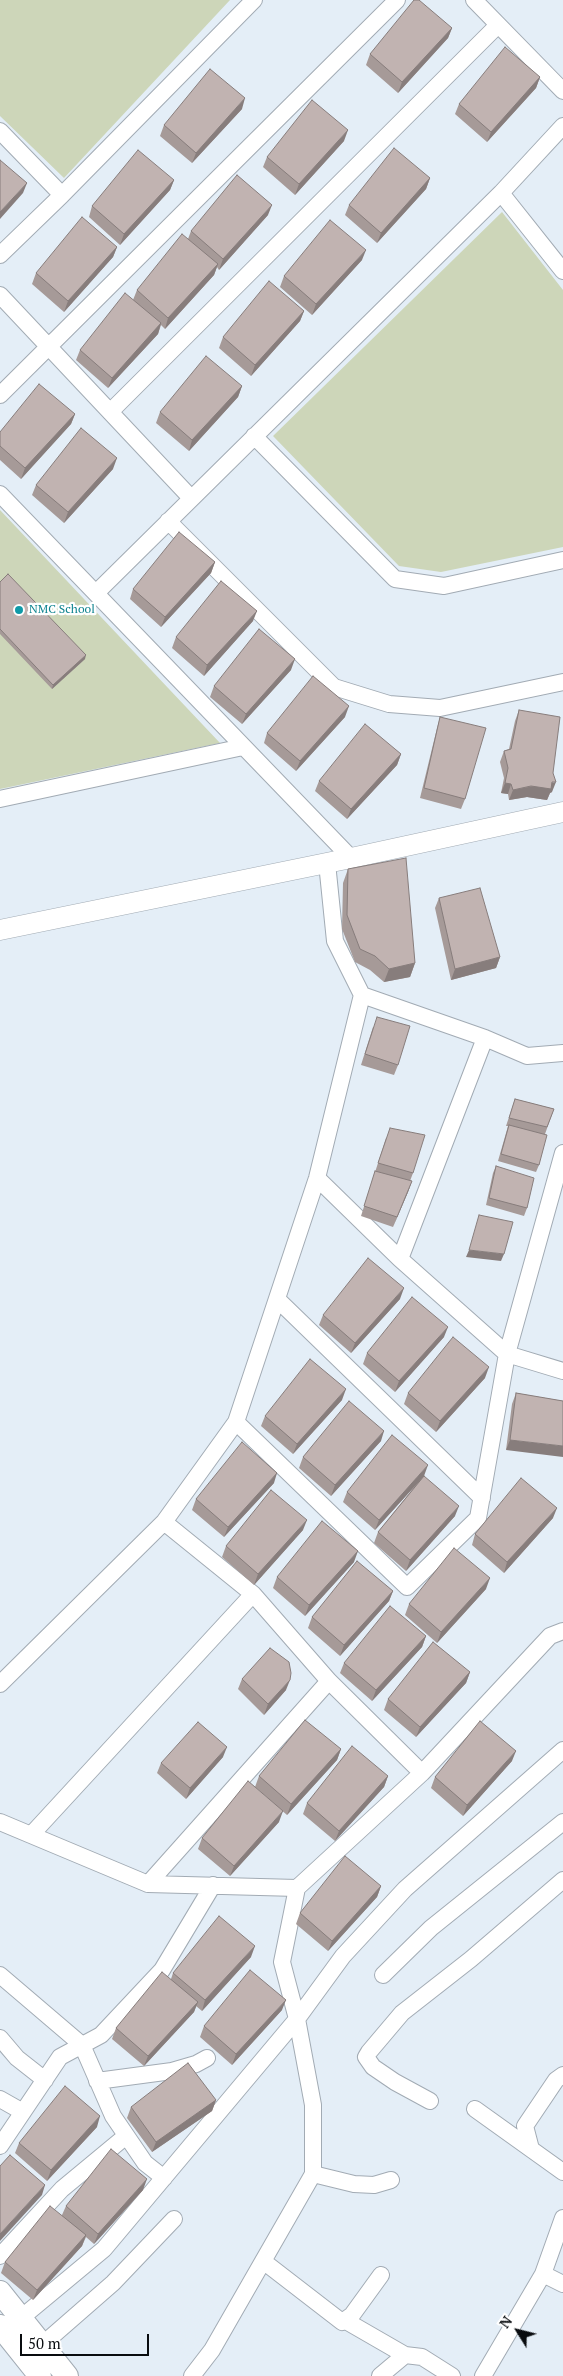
<!DOCTYPE html>
<style>
body{margin:0}
#map{position:relative;width:563px;height:2376px;overflow:hidden;background:#e4eef7;font-family:"PT Serif",serif}
canvas{display:block}
.north{position:absolute;left:493px;top:2306px;width:50px;height:50px;-webkit-text-stroke:4px #fff;paint-order:stroke;rotate:306deg;font-size:14px;font-weight:700;line-height:20px;text-align:center;color:#090c0f}
.north::after{content:'';display:block;margin:auto;width:18px;height:22px;background:#090c0f;clip-path:polygon(50% 0,100% 100%,50% 72%,0 100%)}
.scale{position:absolute;left:20px;top:2334px;width:129px;height:22px;box-sizing:border-box;border:2px solid #090c0f;border-top:0;padding-left:6px;font-size:15px;line-height:18px;white-space:nowrap;color:#090c0f;-webkit-text-stroke:4px #fff;paint-order:stroke}
</style>
<div id="map">
<canvas width="563" height="2376"></canvas>
<div class="north">N</div>
<div class="scale">50 m</div>
</div>
<script>
const c = document.querySelector('canvas').getContext('2d');
c.lineJoin = 'round';
function paint(path, color) { c.fillStyle = color; c.fill(path, 'evenodd'); }
const poly = rows => new Path2D(rows.map(r => 'M' + r).join(''));
function trace(path, color, width, dash) { c.strokeStyle = color; c.lineWidth = width; c.lineCap = dash ? 'butt' : 'round'; c.setLineDash(dash || []); c.stroke(path); }
function drawText(font, color, halo, rows, align = 'center') {
  c.font = font + ' "PT Serif",serif'; c.lineWidth = 4.5; c.setLineDash([]); c.textBaseline = 'middle'; c.strokeStyle = halo; c.fillStyle = color; for (const [text, x, y, turn = 0] of rows) {
    c.save(); c.translate(x, y); c.rotate((+turn || 0) * Math.PI / 180); c.textAlign = isNaN(turn) ? turn : align; if (halo) c.strokeText(text, 0, 0); c.fillText(text, 0, 0); c.restore();
  }
}
const green = poly([
 [0,0,230,0,64,178,0,116],
 [502,212,563,290,563,547,441,572,399,566,273,436],
 [0,510,220,743,0,789]
]);
const minor = poly([
 [474,0,563,91],
 [0,131,62,195,254,0],
 [501,193,563,271],
 [0,255,62,195],
 [0,295,191,498],
 [0,395,397,0],
 [110,412,498,25],
 [254,436,395,579,444,586,563,560],
 [0,494,351,858],
 [168,521,334,687,389,704,440,708,563,682],
 [96,593,501,193,563,126],
 [0,799,243,747],
 [327,863,335,941,362,995,317,1178,236,1422,407,1587,478,1518,507,1354,400,1259,485,1038,527,1056,563,1053],
 [362,995,485,1038],
 [563,1153,507,1354,563,1371],
 [317,1178,400,1259],
 [277,1299,482,1498],
 [236,1422,164,1522,253,1594,329,1681,422,1773],
 [253,1594,31,1835,148,1884,297,1888],
 [0,1684,164,1522],
 [0,1822,31,1835],
 [148,1884,329,1681],
 [0,1975,82,2045,113,2116,145,2163,164,2178],
 [383,1975,431,1928,563,1822],
 [0,2038,17,2058,45,2080],
 [97,2081,172,2071,196,2064,207,2058],
 [0,2099,23,2112],
 [430,2101,395,2082,373,2067,366,2057,369,2052,402,2013,471,1959,563,1880],
 [475,2109,563,2172],
 [0,2146,60,2057,101,2035,162,1970,213,1885],
 [531,2149,525,2126,556,2080,563,2075],
 [313,2174,354,2184,374,2185,391,2180],
 [0,2256,62,2189,126,2136],
 [263,2261,342,2322,352,2315,381,2275],
 [543,2274,563,2284],
 [21,2318,104,2249,297,2019,282,1962,297,1888,422,1773,550,1636,563,1631],
 [346,2321,405,2355],
 [42,2345,113,2283,174,2219],
 [192,2376,212,2350,313,2174,313,2105,297,2019,343,1956,405,1889,563,1750],
 [380,2376,405,2355,422,2357,452,2376],
 [483,2376,543,2274,563,2218]
]);
const tertiary = poly([
 [0,930,351,858,563,812]
]);
const secondary = poly([
 [0,2292,67,2376],
 [0,2326,40,2376]
]);
const wall = poly([
 [452,28,448,38,398,93,366,65,370,54],
 [540,77,536,88,487,142,455,114,459,104],
 [242,109,192,163,160,136,164,125],
 [344,141,295,195,263,167,267,157],
 [430,178,426,189,377,243,345,215,349,205],
 [174,180,170,190,120,245,89,217,92,206],
 [268,215,219,270,217,267,214,275,165,329,161,325,158,334,108,388,76,360,80,350,133,300,137,290,188,239,191,231],
 [117,247,113,257,64,312,32,284,36,273],
 [362,260,312,315,280,287,284,276],
 [304,311,300,321,251,376,219,348,223,337],
 [242,386,238,397,189,451,156,423,160,412],
 [75,414,71,424,21,479,0,460,0,432],
 [113,469,64,523,32,495,36,485],
 [215,562,211,573,161,627,130,599,133,589],
 [0,582,85,659,52,689,0,634],
 [253,621,204,676,172,648,176,637],
 [291,670,242,724,210,697,214,686],
 [519,710,553,773,552,792,550,793,547,800,527,797,509,800,508,794,501,793,504,778,500,762,504,751,509,749,515,721],
 [345,717,296,771,264,743,267,733],
 [440,717,465,799,461,809,420,798,437,728],
 [401,754,397,765,347,819,315,791,319,781],
 [348,869,415,963,410,977,384,982,370,970,355,962,342,929,343,883],
 [439,898,500,957,496,968,451,980,435,908],
 [373,1027,398,1065,394,1075,361,1065],
 [515,1099,554,1109,545,1134,539,1165,536,1172,498,1161,508,1126,506,1126],
 [386,1138,413,1173,410,1181,412,1181,408,1192,393,1227,361,1216],
 [496,1166,527,1208,524,1216,486,1205,493,1173],
 [400,1299,351,1353,319,1325,323,1315],
 [444,1337,395,1392,363,1364,367,1353],
 [485,1378,436,1432,404,1404,408,1393],
 [516,1393,563,1401,506,1450,512,1404],
 [342,1400,293,1454,261,1426,265,1416],
 [381,1441,331,1496,299,1468,303,1457],
 [424,1476,455,1516,406,1571,374,1543,378,1532,415,1486,375,1530,343,1502,347,1492],
 [274,1483,224,1537,192,1510,196,1499],
 [553,1518,504,1573,472,1545,475,1534],
 [303,1530,254,1585,222,1557,226,1546],
 [354,1562,305,1616,273,1588,277,1577],
 [486,1589,437,1643,405,1615,409,1604],
 [393,1591,389,1601,340,1656,308,1628,312,1617],
 [426,1636,422,1647,372,1701,340,1673,344,1663],
 [470,1672,466,1683,416,1737,384,1710,388,1699],
 [242,1679,286,1690,264,1715,238,1689],
 [341,1749,337,1760,287,1815,255,1787,259,1776],
 [223,1757,186,1799,157,1773,161,1763],
 [512,1761,463,1816,431,1788,435,1777],
 [388,1776,384,1787,335,1841,303,1814,307,1803],
 [279,1822,230,1876,198,1849,202,1838],
 [381,1886,377,1897,328,1951,296,1924,300,1913],
 [251,1957,202,2011,196,2006,194,2012,144,2066,112,2039,116,2028,171,1979,173,1973],
 [282,2010,232,2065,200,2037,204,2026],
 [216,2100,212,2111,152,2152,127,2118,131,2107],
 [97,2127,47,2181,15,2153,19,2143],
 [143,2190,94,2244,86,2237,82,2246,33,2300,1,2273,5,2262,62,2215,66,2206]
]);
const shadedWall = poly([
 [452,28,448,38,398,93,402,82],
 [540,77,536,88,487,142,491,132],
 [245,98,242,109,192,163,196,153],
 [348,130,344,141,295,195,299,184],
 [430,178,426,189,377,243,381,233],
 [174,180,170,190,120,245,124,234],
 [27,183,23,193,0,219,0,212],
 [272,205,268,215,219,270,223,259],
 [117,247,113,257,64,312,68,301],
 [366,250,362,260,312,315,316,304],
 [218,264,214,275,165,329,168,318],
 [304,311,300,321,251,376,255,365],
 [161,323,158,334,108,388,112,378],
 [242,386,238,397,189,451,192,440],
 [75,414,71,424,21,479,25,468],
 [117,458,113,469,64,523,68,512],
 [215,562,211,573,161,627,165,617],
 [257,611,253,621,204,676,207,665],
 [86,655,85,659,52,689,53,685],
 [295,659,291,670,242,724,246,714],
 [349,706,345,717,296,771,300,761],
 [401,754,397,765,347,819,351,809],
 [556,782,552,792,550,793,547,800,527,797,509,800,513,790],
 [505,783,511,784,508,794,501,793],
 [500,957,496,968,451,980,455,969],
 [415,963,410,977,384,982,389,969],
 [412,1181,408,1192,393,1227,397,1217],
 [469,1250,504,1254,501,1261,466,1257],
 [404,1288,400,1299,351,1353,355,1343],
 [448,1327,444,1337,395,1392,399,1381],
 [489,1367,485,1378,436,1432,440,1421],
 [346,1389,342,1400,293,1454,297,1444],
 [384,1431,381,1441,331,1496,335,1485],
 [510,1440,563,1446,563,1457,506,1450],
 [428,1465,424,1476,375,1530,379,1520],
 [277,1473,274,1483,224,1537,228,1527],
 [459,1506,455,1516,406,1571,410,1560],
 [557,1508,553,1518,504,1573,507,1562],
 [307,1520,303,1530,254,1585,258,1574],
 [358,1551,354,1562,305,1616,309,1605],
 [490,1578,486,1589,437,1643,441,1632],
 [393,1591,389,1601,340,1656,344,1645],
 [426,1636,422,1647,372,1701,376,1690],
 [470,1672,466,1683,416,1737,420,1727],
 [290,1680,286,1690,264,1715,268,1704],
 [227,1747,223,1757,186,1799,190,1788],
 [341,1749,337,1760,287,1815,291,1804],
 [516,1751,512,1761,463,1816,467,1805],
 [388,1776,384,1787,335,1841,339,1831],
 [283,1811,279,1822,230,1876,234,1866],
 [381,1886,377,1897,328,1951,332,1941],
 [255,1946,251,1957,202,2011,205,2000],
 [286,2000,282,2010,232,2065,236,2054],
 [198,2002,194,2012,144,2066,148,2056],
 [216,2100,212,2111,152,2152,156,2142],
 [100,2116,97,2127,47,2181,51,2170],
 [147,2179,143,2190,94,2244,98,2234],
 [45,2185,42,2195,0,2241,0,2234],
 [86,2235,82,2246,33,2300,37,2290]
]);
const building = poly([
 [414,0,419,0,452,28,402,82,370,54,414,0],
 [505,47,540,77,491,132,459,104,505,47],
 [210,69,245,98,196,153,164,125,210,69],
 [312,100,348,130,299,184,267,157,312,100],
 [394,148,430,178,381,233,349,205,394,148],
 [138,150,174,180,124,234,92,206,138,150],
 [0,160,27,183,0,212,0,160],
 [237,175,272,205,223,259,191,231,237,175],
 [82,217,117,247,68,301,36,273,82,217],
 [330,220,366,250,316,304,284,276,330,220],
 [182,234,218,264,168,318,137,290,182,234],
 [269,281,304,311,255,365,223,337,269,281],
 [125,293,161,323,112,378,80,350,125,293],
 [206,356,242,386,192,440,160,412,206,356],
 [39,384,75,414,25,468,0,446,0,432,39,384],
 [81,428,117,458,68,512,36,485,81,428],
 [179,532,215,562,165,617,133,589,179,532],
 [8,574,86,655,53,685,0,629,0,582,8,574],
 [221,581,257,611,207,665,176,637,221,581],
 [259,629,295,659,246,714,214,686,259,629],
 [313,676,349,706,300,761,267,733,313,676],
 [519,710,560,717,553,773,556,782,552,782,551,789,531,786,513,790,511,784,505,783,508,768,504,751,511,749,519,710],
 [440,717,486,728,465,799,424,788,440,717],
 [365,724,401,754,351,809,319,781,365,724],
 [406,858,415,963,389,969,375,956,360,949,347,915,348,869,406,858],
 [480,888,500,957,455,969,439,898,480,888],
 [377,1017,410,1026,398,1065,365,1054,377,1017],
 [515,1099,554,1109,547,1127,509,1118,515,1099],
 [509,1125,547,1135,539,1165,501,1154,509,1125],
 [390,1128,425,1135,413,1173,378,1163,390,1128],
 [496,1166,534,1178,527,1208,489,1198,496,1166],
 [375,1171,412,1181,397,1217,364,1206,375,1171],
 [479,1215,513,1222,504,1254,469,1250,479,1215],
 [368,1258,404,1288,355,1343,323,1315,368,1258],
 [412,1297,448,1327,399,1381,367,1353,412,1297],
 [453,1337,489,1367,440,1421,408,1393,453,1337],
 [310,1359,346,1389,297,1444,265,1416,310,1359],
 [516,1393,563,1401,563,1446,510,1440,516,1393],
 [349,1401,384,1431,335,1485,303,1457,349,1401],
 [392,1435,428,1465,379,1520,347,1492,392,1435],
 [242,1442,277,1473,228,1527,196,1499,242,1442],
 [424,1476,459,1506,410,1560,378,1532,424,1476],
 [521,1478,557,1508,507,1562,475,1534,521,1478],
 [271,1490,307,1520,258,1574,226,1546,271,1490],
 [322,1521,358,1551,309,1605,277,1577,322,1521],
 [454,1548,490,1578,441,1632,409,1604,454,1548],
 [357,1561,393,1591,344,1645,312,1617,357,1561],
 [390,1606,426,1636,376,1690,344,1663,390,1606],
 [433,1642,470,1672,420,1727,388,1699,433,1642],
 [270,1648,289,1662,291,1673,290,1680,268,1704,242,1679,270,1648],
 [305,1720,341,1749,291,1804,259,1776,305,1720],
 [480,1721,516,1751,467,1805,435,1777,480,1721],
 [198,1722,227,1747,190,1788,161,1763,198,1722],
 [352,1746,388,1776,339,1831,307,1803,352,1746],
 [248,1781,283,1811,234,1866,202,1838,248,1781],
 [345,1856,381,1886,332,1941,300,1913,345,1856],
 [219,1916,255,1946,205,2000,173,1973,219,1916],
 [250,1970,286,2000,236,2054,204,2026,250,1970],
 [162,1972,198,2002,148,2056,116,2028,162,1972],
 [188,2063,216,2100,156,2142,131,2107,188,2063],
 [65,2086,100,2116,51,2170,19,2143,65,2086],
 [111,2149,147,2179,98,2234,66,2206,111,2149],
 [10,2155,45,2185,0,2234,0,2166,10,2155],
 [50,2206,86,2235,37,2290,5,2262,50,2206]
]);
const markers = [
 [19,610,5,"#0f9aa8"]
];
const cultureNames = [
 ["NMC School",29,610]
];
paint(green, '#cdd6b9');
trace(minor, '#a2abb4', 18);
trace(tertiary, '#a2abb4', 21);
trace(secondary, '#a2abb4', 24);
trace(minor, '#fff', 16);
trace(tertiary, '#fff', 20);
trace(secondary, '#fff', 22);
paint(wall, '#a69a98');
paint(shadedWall, '#877d7c');
paint(building, '#c1b3b1');
trace(building, '#877d7c', 1);
for (const [x, y, r, color] of markers) { const dot = new Path2D(); dot.arc(x, y, r, 0, 2 * Math.PI); c.fillStyle = color; c.fill(dot); trace(dot, '#fff', 2); }
drawText('12px', '#0d838f', '#fff', cultureNames, 'left');
</script>
